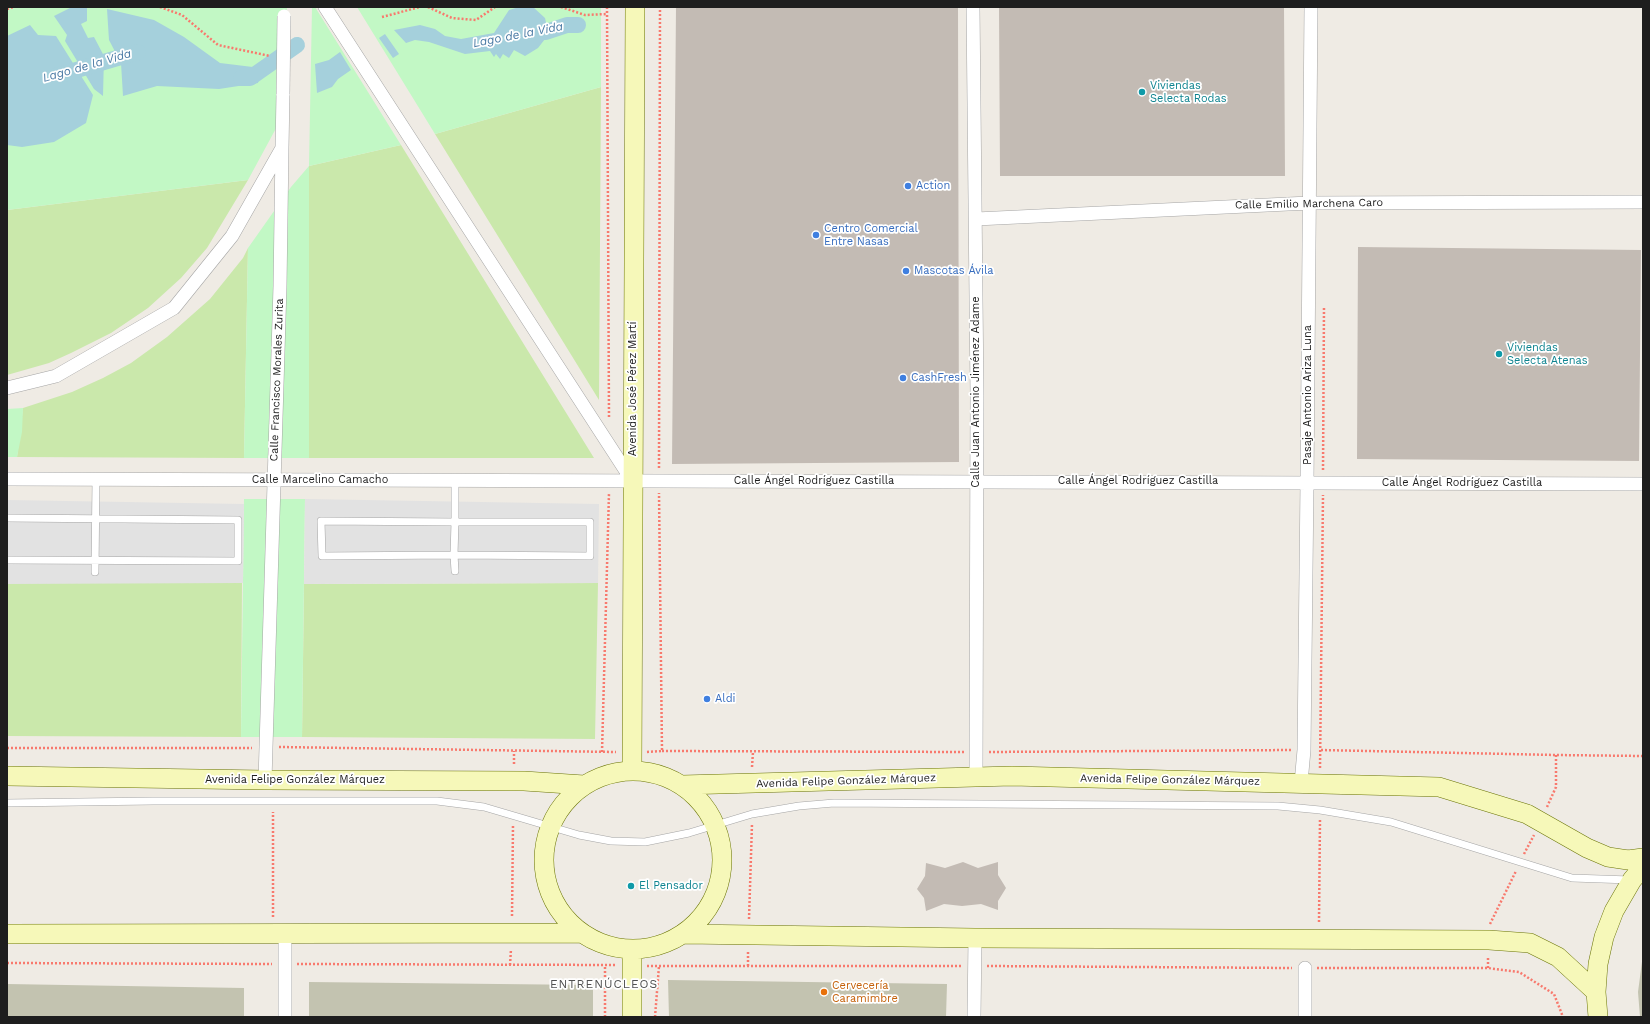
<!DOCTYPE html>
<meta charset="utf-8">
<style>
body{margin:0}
#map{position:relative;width:1650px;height:1024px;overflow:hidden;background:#efebe4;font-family:"Work Sans",sans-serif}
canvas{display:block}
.frame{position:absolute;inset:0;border:8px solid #1e1e1e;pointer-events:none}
</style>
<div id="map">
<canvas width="1650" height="1024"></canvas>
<div class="frame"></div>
</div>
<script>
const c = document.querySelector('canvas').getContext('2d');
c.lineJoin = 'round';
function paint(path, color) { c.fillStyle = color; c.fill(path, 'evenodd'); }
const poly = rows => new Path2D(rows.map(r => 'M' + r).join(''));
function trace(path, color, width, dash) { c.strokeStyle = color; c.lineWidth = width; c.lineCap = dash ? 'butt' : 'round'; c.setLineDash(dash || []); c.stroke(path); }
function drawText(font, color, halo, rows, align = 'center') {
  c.font = font + ' "Work Sans",sans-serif'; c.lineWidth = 3.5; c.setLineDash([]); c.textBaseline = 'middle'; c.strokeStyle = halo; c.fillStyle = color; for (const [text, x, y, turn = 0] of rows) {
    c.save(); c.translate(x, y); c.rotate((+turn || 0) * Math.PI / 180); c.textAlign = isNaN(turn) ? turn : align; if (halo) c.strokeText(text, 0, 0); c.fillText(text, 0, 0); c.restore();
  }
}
const construction = poly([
 [1643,954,1643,1017,1640,1017,1638,992],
 [668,980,947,984,946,1017,669,1017],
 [309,982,593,985,593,1017,309,1017],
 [7,984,244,988,244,1017,7,1017]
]);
const grass = poly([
 [601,87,599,400,435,134],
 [401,145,594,458,309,458,309,166],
 [248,180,207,248,181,278,148,308,111,333,71,353,49,363,7,375,7,210],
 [248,248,244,458,17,457,23,408,72,392,103,378,131,363,167,337,210,299,243,258],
 [7,581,242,583,241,737,7,736],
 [598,583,595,739,302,737,304,584]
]);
const park = poly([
 [7,7,287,7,280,121,248,180,7,210],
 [312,7,315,7,401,145,309,166,309,458,244,458,248,248,291,187,309,166],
 [357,7,601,7,601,87,435,134],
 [23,408,22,432,17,457,7,457,7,409],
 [244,499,305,499,302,737,241,737]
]);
const parking = poly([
 [305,499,599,504,598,583,304,584],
 [7,500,244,504,243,583,7,584]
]);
const water = poly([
 [519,7,533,7,545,18,547,27,545,39,538,48,525,56,514,50,509,58,503,54,500,59,496,54,494,57,490,51,465,54,429,42,415,40,406,43,394,30,420,25,435,29,445,36,461,39,494,33,509,10],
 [70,8,87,8,87,21,81,24,88,38,94,37,104,56,103,96,94,89,65,41,67,35,54,16],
 [107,9,154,20,184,37,220,63,261,68,258,83,219,89,157,86,123,96,121,63,109,40],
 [30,25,38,35,56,36,93,95,86,123,54,142,22,147,7,145,7,36],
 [385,34,399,54,393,58,379,38],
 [340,52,351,70,338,79,332,87,317,93,315,64,329,60]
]);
const canal = poly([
 [524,32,546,32,567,25,578,25],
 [56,76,138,52],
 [241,78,250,78,297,45]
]);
const building = poly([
 [676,7,958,7,959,462,672,464],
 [999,7,1284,7,1285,176,1000,176],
 [1358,247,1641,250,1639,461,1357,459],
 [963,862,978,868,998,862,998,875,1006,888,998,901,998,910,981,904,962,906,944,904,926,911,924,898,917,889,925,876,926,863,945,868]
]);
const path = poly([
 [160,7,182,15,218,45,270,56],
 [428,7,452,18,476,20,495,7],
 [561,7,585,15,607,14],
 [607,7,609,418],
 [7,9,14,7],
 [382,17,420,7],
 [659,468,660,7],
 [1323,470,1324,307],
 [279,747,616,752],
 [7,748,252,748],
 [1321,750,1556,755,1643,756],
 [662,751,964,752],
 [602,752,609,493],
 [647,752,662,751,659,493],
 [989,752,1292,750],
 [514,764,514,751],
 [752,767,753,752],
 [1320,768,1323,495],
 [1547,807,1556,787,1556,755],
 [1524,854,1534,835],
 [512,916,513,825],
 [273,917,273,812],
 [749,919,752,824],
 [1319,922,1320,819],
 [1490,924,1516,871],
 [7,963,272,964],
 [297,964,616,965],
 [510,965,511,949],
 [647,966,962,966],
 [748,966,748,950],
 [987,966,1292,968],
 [1317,968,1488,968,1519,972,1554,994,1563,1017],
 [1488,968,1488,957],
 [605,1017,605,966],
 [655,1017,659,966]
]);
const lane = poly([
 [7,518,238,520,238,561,7,560],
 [455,571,454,555,322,556,321,521,455,522,590,522,590,556,454,555,455,522,455,481],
 [95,572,96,479],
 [7,803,153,801,437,801,484,807,579,835,611,841,645,842,689,833,752,814,799,806,834,803,1278,806,1320,810,1391,822,1572,878,1630,880]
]);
const street = poly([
 [325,7,633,482],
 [973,7,977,395,976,777],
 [976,219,1309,203,1643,202],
 [7,388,56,376,174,308,232,236,282,148,283,94],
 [7,479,1643,484],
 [265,780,280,286,282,148],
 [1301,783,1304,750,1307,483,1311,7],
 [285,933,285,1017],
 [974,1017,975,938],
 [1305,1017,1305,968]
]);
const secondary = poly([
 [632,770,635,7],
 '544 860a89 89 0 1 1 178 0a89 89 0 1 1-178 0Z',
 [7,776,265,780,524,781,584,785],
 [682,785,1012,776,1439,787,1527,814,1587,848,1608,857,1628,860,1643,858],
 [7,934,580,933],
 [684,934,975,938,1489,940,1530,943,1558,957,1596,992],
 [632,1017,632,951],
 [1598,1017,1596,992,1598,964,1604,937,1614,911,1632,880,1643,867]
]);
const streetBridge = poly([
 [283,94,284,16]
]);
const markers = [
 [1142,92,4,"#0f9aa8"],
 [908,186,4,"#3f7fe0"],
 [816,235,4,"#3f7fe0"],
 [906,271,4,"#3f7fe0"],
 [1499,354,4,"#0f9aa8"],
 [903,378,4,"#3f7fe0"],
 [707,699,4,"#3f7fe0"],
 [631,886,4,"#0f9aa8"],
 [824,992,4,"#e8710a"]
];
const cultureNames = [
 ["Viviendas",1150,86],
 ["Selecta Rodas",1150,99],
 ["Viviendas",1507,348],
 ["Selecta Atenas",1507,361],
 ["El Pensador",639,886]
];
const shopNames = [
 ["Action",916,186],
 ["Centro Comercial",824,229],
 ["Entre Nasas",824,242],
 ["Mascotas Ávila",914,271],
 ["CashFresh",911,378],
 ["Aldi",715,699]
];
const streetNames = [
 ["Calle Emilio Marchena Caro",1309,204,-1],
 ["Calle Francisco Morales Zurita",277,380,-88],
 ["Avenida José Pérez Martí",633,389,-90],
 ["Calle Juan Antonio Jiménez Adame",976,392,-90],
 ["Pasaje Antonio Ariza Luna",1308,395,-90],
 ["Calle Marcelino Camacho",320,480],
 ["Calle Ángel Rodríguez Castilla",814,481],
 ["Calle Ángel Rodríguez Castilla",1138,481],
 ["Calle Ángel Rodríguez Castilla",1462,483],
 ["Avenida Felipe González Márquez",295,780],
 ["Avenida Felipe González Márquez",1170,780,1],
 ["Avenida Felipe González Márquez",846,781,-2]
];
const foodNames = [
 ["Cervecería",832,986],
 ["Caramimbre",832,999]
];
const waterNames = [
 ["Lago de la Vida",518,35,-11],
 ["Lago de la Vida",87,66,-16]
];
const neighbourhoodNames = [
 ["ENTRENÚCLEOS",604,984]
];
paint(construction, '#c3c3b0');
paint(grass, '#cae8ab');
paint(park, '#c2f8c5');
paint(parking, '#e2e2e2');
paint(water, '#a5d0dc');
trace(canal, '#a5d0dc', 16);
paint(building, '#c3bbb4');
trace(lane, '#a5a5a5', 8);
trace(street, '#a5a5a5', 14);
trace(secondary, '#6a7406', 20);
trace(path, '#f8796d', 2.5, [2, 2]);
trace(lane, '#fff', 7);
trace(street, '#fff', 13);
trace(secondary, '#f6f8b9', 19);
trace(streetBridge, '#a5a5a5', 14, []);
trace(streetBridge, '#fff', 13);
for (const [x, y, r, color] of markers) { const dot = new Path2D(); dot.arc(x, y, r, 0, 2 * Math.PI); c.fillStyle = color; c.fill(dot); trace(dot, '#fff', 1.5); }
drawText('11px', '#0d838f', '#fff', cultureNames, 'left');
drawText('11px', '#366cbe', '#fff', shopNames, 'left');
drawText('11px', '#1e1e1e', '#fff', streetNames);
drawText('11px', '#c56008', '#fff', foodNames, 'left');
drawText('italic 12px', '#4979a4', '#fff', waterNames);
c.letterSpacing = '1px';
drawText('12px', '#515151', '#fff', neighbourhoodNames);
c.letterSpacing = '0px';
</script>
